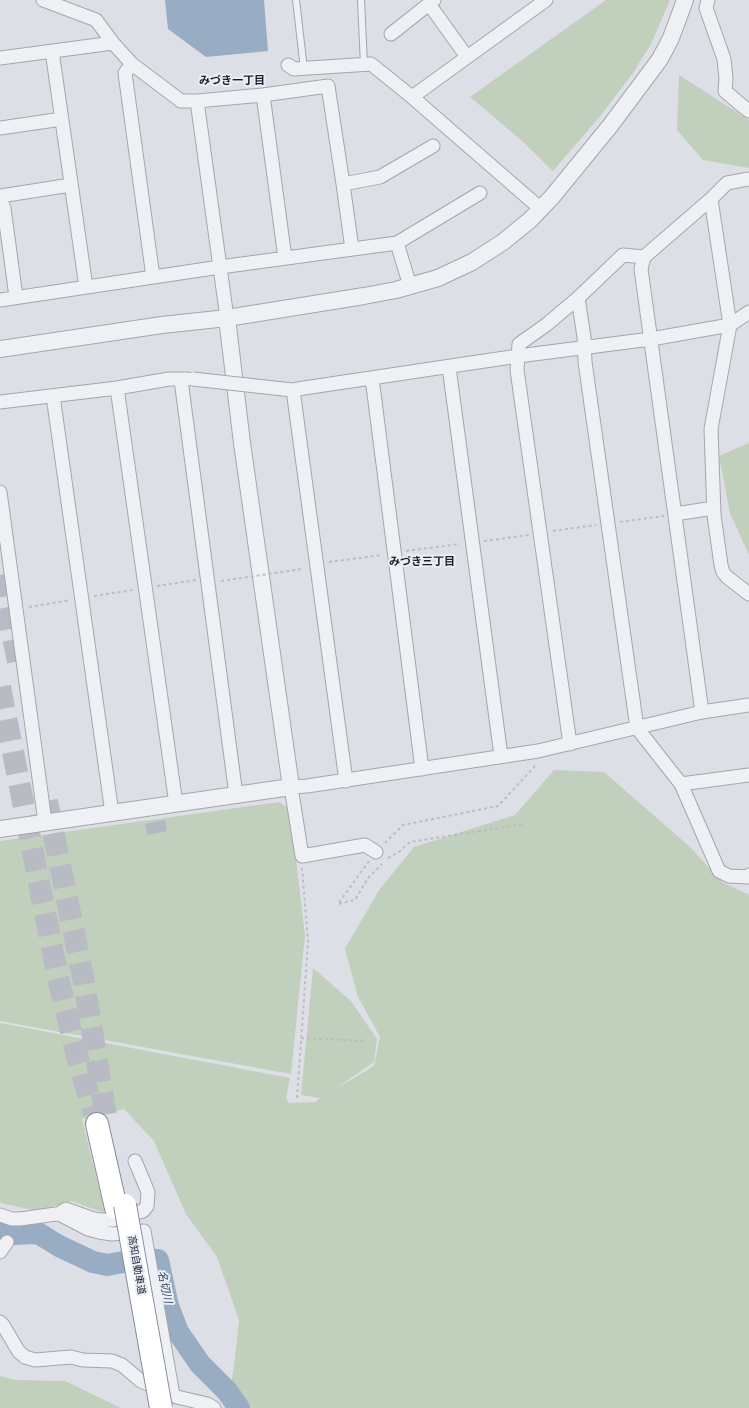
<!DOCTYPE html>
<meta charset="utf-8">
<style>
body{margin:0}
canvas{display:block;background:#dcdfe5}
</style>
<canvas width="749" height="1408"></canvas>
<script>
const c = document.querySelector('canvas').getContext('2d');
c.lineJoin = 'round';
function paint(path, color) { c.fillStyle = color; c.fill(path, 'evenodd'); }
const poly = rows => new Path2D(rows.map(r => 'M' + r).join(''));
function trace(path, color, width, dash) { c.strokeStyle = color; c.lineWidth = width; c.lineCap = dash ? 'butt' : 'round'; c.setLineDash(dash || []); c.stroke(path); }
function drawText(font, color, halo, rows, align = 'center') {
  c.font = font + ' Poppins,"Noto Sans JP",sans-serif'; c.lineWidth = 4; c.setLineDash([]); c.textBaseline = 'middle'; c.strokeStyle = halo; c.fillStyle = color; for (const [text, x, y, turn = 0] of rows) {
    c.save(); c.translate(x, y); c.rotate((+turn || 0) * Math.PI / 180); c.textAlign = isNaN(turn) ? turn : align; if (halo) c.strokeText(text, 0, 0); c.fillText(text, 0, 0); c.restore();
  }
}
const green = poly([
 [606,0,670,0,651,44,633,73,601,115,553,171,520,139,470,97],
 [679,75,749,120,749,168,703,160,677,130],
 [749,443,749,555,730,513,719,456],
 [554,770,604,772,690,847,722,882,749,895,749,1408,227,1408,234,1367,239,1320,217,1257,186,1214,154,1141,124,1109,82,1119,105,1213,71,1201,38,1211,0,1203,0,1023,290,1078,286,1098,289,1103,315,1102,320,1098,301,1095,313,968,351,1001,377,1039,374,1062,332,1091,374,1066,380,1037,358,997,345,949,379,890,414,847,515,815],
 [279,802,290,809,305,935,291,1074,0,1021,0,841],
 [0,1376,15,1380,65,1381,121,1408,0,1408]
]);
const water = poly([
 [165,0,264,0,268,51,206,57,168,29]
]);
const river = poly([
 [0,1232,13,1234,38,1233,59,1246,93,1262,107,1265,140,1259,158,1260,168,1306,178,1332,200,1364,227,1391,239,1408]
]);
const building = poly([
 [165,820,167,831,147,835,145,824]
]);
const motorwayTunnel = poly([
 [0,575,20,671],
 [0,687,58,978,77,1056,94,1113],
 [47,801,84,982,107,1122]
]);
const path = poly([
 [620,522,664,516],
 [553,531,596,525],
 [484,541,529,535],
 [406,551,460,544],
 [329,562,382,555],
 [157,586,196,580],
 [94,596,133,590],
 [29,607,70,600],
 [0,616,5,615],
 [385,843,403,825,498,806,537,764],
 [388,858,399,852,410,842,523,824],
 [369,861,338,904,355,900,368,878,382,864],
 [301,1038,364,1041],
 [297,1098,308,942,302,868]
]);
const service = poly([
 [296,0,304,69],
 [361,0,364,65]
]);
const minor = poly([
 [43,0,96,20,113,43,132,64,181,101,197,101,263,95,328,86,343,184,352,249],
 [708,0,706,8,724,59,726,79,725,91,740,104,749,111],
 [429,4,467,57],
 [391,34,434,0],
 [52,51,86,287],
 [0,58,113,43],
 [132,64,125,73,153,277],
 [288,65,294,69,371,64,412,97,541,209],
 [263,95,285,258],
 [412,97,546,0],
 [197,101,227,318],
 [0,128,62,119],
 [343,184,380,177,433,146],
 [0,196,71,185],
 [0,199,4,208,16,297],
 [711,199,730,325,711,429,714,515,721,565,723,572,727,577,749,594],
 [397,243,480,193],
 [644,257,641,269,702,712],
 [578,298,584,337,585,362,637,728,681,784,719,871,729,876,749,877,749,875],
 [0,300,220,267,397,243,410,286],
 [449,367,501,756],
 [372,378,422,769],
 [181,380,236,795],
 [117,388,176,804],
 [283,389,293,390,304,388,518,356,651,339,730,325,749,312],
 [293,390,346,781],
 [53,396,112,813],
 [0,402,117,388,169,379,188,379],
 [0,492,45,822],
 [675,514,714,508],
 [570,744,517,370,519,344,546,325,578,298,623,255,644,257,711,199,727,183,749,179],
 [681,784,749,775],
 [376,852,365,845,302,856,291,787,307,786,538,751,702,712,749,705],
 [61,1212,66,1209,94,1219,102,1220,113,1220,143,1211,147,1206,148,1192,135,1161],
 [0,1215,12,1219,20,1219,56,1214,61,1215,88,1229,99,1232,112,1234,144,1231,173,1395,177,1397,207,1404,214,1408],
 [0,1252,7,1242],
 [0,1322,3,1325,19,1352,25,1357,35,1360,71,1357,83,1360,112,1361,122,1365,141,1381,161,1390]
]);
const tertiary = poly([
 [0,349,162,325,227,318,364,296,396,290,438,278,472,262,503,242,530,220,552,197,610,126,660,59,671,38,685,0],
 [0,829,291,787,242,443,227,318]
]);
const motorway = poly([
 [97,1124,116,1208]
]);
const pathBridge = poly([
 [221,581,302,569]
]);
const minorBridge = poly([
 [193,379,283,389]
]);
const motorwayBridge = poly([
 [125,1205,161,1408]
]);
const streetNames = [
 ["高知自動車道",136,1265,80]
];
const neighbourhoodNames = [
 ["みづき一丁目",232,81],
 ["みづき三丁目",422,562]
];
const waterNames = [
 ["名切川",164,1287,78]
];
paint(green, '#c1cfbd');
paint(water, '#98acc4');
trace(river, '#98acc4', 22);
paint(building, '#b3b8c2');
trace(motorwayTunnel, '#b8bbc3', 22, [22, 11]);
trace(service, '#a2a6af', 8);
trace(minor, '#a2a6af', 15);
trace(tertiary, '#a2a6af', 18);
trace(motorway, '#848c9b', 24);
trace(path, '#babdc4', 2, [3, 3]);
trace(service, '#eef0f4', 6);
trace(minor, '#eef0f4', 13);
trace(tertiary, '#eef0f4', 16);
trace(motorway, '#fff', 22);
trace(minorBridge, '#a2a6af', 15, []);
trace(motorwayBridge, '#848c9b', 24, []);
trace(pathBridge, '#babdc4', 2, [3, 3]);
trace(minorBridge, '#eef0f4', 13);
trace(motorwayBridge, '#fff', 22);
drawText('10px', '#262d3b', '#ebeef3', streetNames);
drawText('bold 11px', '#191e2b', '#ebeef3', neighbourhoodNames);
drawText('italic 11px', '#334a6c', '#ebeef3', waterNames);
</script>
